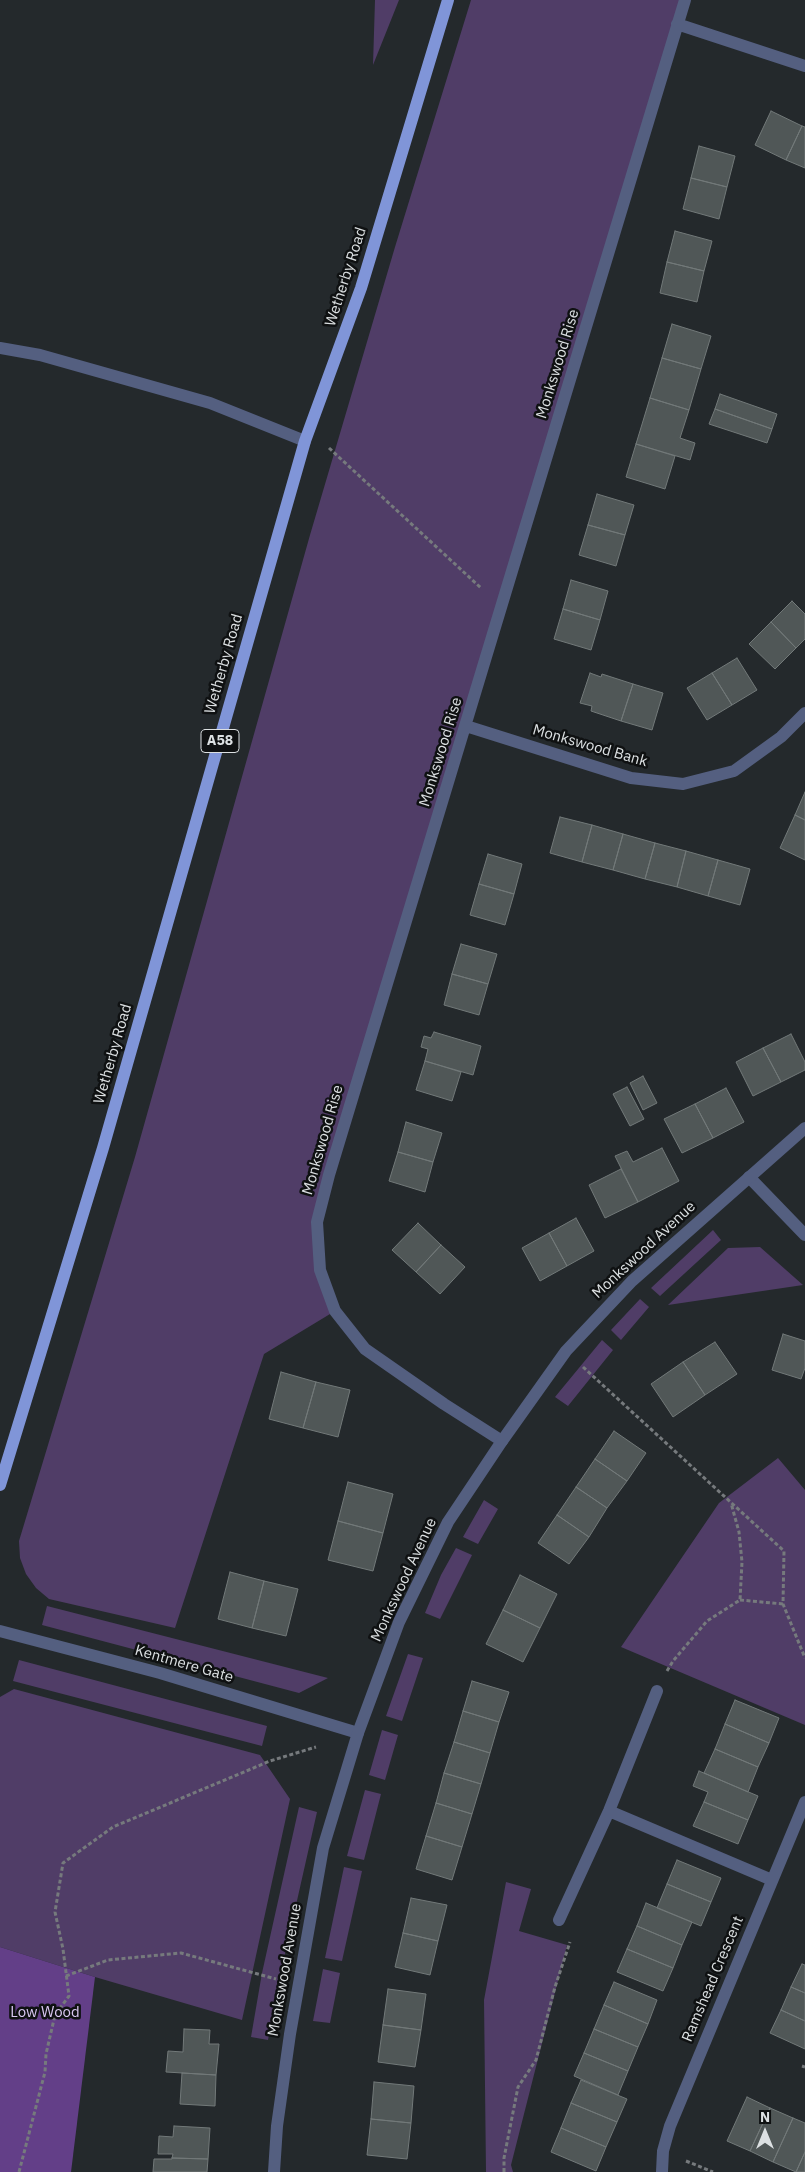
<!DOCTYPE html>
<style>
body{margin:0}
#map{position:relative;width:805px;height:2172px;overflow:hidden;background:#24292c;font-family:"IBM Plex Sans",sans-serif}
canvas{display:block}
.north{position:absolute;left:740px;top:2107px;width:50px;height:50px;-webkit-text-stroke:4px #0f1112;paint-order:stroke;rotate:0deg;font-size:14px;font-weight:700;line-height:20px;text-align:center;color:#dce0e2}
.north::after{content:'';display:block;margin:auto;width:18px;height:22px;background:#dce0e2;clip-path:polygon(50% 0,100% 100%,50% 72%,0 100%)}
</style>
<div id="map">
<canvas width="805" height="2172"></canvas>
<div class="north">N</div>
</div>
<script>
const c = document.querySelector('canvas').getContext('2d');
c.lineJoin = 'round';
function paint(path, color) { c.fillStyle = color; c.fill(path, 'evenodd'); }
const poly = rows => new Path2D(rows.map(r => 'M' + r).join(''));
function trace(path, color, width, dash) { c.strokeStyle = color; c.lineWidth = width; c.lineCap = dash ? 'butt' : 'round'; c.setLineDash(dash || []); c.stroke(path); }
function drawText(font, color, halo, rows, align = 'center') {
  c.font = font + ' "IBM Plex Sans",sans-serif'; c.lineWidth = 5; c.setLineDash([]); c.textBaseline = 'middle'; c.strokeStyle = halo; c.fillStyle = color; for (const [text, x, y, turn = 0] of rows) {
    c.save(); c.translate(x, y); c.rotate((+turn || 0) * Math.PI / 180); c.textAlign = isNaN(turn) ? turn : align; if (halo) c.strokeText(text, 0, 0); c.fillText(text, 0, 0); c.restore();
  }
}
const green = poly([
 [375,0,399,0,373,65],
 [471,0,685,0,317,1222,320,1270,335,1311,264,1354,175,1628,49,1599,36,1588,26,1574,20,1558,19,1541,135,1157,310,535,395,247],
 [713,1230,721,1240,660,1296,651,1288],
 [760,1247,803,1285,668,1305,728,1248],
 [640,1299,649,1307,621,1340,611,1330],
 [602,1340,613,1350,568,1406,555,1397],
 [778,1458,805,1490,805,1725,621,1647,719,1503],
 [484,1500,498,1509,478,1544,463,1537],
 [456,1548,472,1555,440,1619,425,1613,441,1575],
 [47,1606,328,1678,299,1693,42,1625],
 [408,1654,423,1658,402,1721,386,1716],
 [19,1660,267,1726,262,1746,13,1681],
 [14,1689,260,1755,290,1799,242,2020,95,1977,0,1947,0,1697],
 [382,1730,398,1735,385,1780,369,1775],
 [365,1790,381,1794,364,1860,347,1856],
 [299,1807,317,1812,280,1976,268,2040,251,2037,262,1973],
 [344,1867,362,1871,342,1961,325,1958],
 [506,1882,531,1889,519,1931,567,1945,511,2165,513,2172,486,2172,484,2000],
 [323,1969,340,1973,330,2023,313,2021]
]);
const forest = poly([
 [0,1947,95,1977,71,2172,0,2172]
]);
const building = poly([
 [771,111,802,126,786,160,755,145,771,111],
 [802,126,805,127,805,168,786,160,802,126],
 [699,146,735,156,727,187,691,178,699,146],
 [691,178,727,187,719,219,683,209,691,178],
 [675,231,712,241,704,271,667,262,675,231],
 [667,262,704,271,697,302,660,293,667,262],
 [672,324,711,336,701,369,662,358,672,324],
 [662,358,701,369,689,410,650,398,662,358],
 [720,394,777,414,772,429,715,409,720,394],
 [650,398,689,410,680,438,695,443,690,460,636,444,650,398],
 [715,409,772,429,767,443,709,424,715,409],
 [636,444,675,456,665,489,626,477,636,444],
 [597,494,634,505,625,535,588,525,597,494],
 [588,525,625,535,616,566,579,555,588,525],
 [571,580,608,591,600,620,563,609,571,580],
 [792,601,805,614,805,639,796,648,771,622,792,601],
 [563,609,600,620,591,650,554,639,563,609],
 [771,622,796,648,775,669,749,644,771,622],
 [737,658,757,690,732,705,712,673,737,658],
 [590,673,601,677,602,674,633,684,621,721,591,711,592,706,580,703,590,673],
 [712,673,732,705,707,720,687,688,712,673],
 [633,684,663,693,652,730,621,721,633,684],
 [805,792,805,820,795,815,805,792],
 [795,815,805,820,805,860,780,848,795,815],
 [560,817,592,825,582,862,550,853,560,817],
 [592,825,623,834,613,870,582,862,592,825],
 [623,834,655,843,645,879,613,870,623,834],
 [655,843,686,851,677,887,645,879,655,843],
 [686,851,718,860,708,896,677,887,686,851],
 [488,854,522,864,514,894,479,884,488,854],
 [718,860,750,869,740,905,708,896,718,860],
 [479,884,514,894,505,925,470,915,479,884],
 [461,944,497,954,488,984,452,974,461,944],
 [452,974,488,984,479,1015,444,1005,452,974],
 [434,1032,481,1046,473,1075,425,1061,428,1049,421,1047,424,1036,431,1038,434,1032],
 [791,1034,805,1062,805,1070,781,1082,763,1048,791,1034],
 [763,1048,781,1082,753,1096,736,1062,763,1048],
 [425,1061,461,1072,452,1101,416,1090,425,1061],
 [643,1076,657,1103,643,1110,630,1083,643,1076],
 [627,1087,644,1119,630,1126,613,1094,627,1087],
 [726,1088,744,1122,713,1138,695,1104,726,1088],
 [695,1104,713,1138,682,1153,664,1119,695,1104],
 [406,1122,442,1133,433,1162,398,1152,406,1122],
 [662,1148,679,1181,638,1202,615,1156,627,1151,633,1162,662,1148],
 [398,1152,433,1162,425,1192,389,1181,398,1152],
 [621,1169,638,1202,605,1218,589,1185,621,1169],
 [576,1218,594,1251,567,1266,549,1233,576,1218],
 [418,1223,441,1245,416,1272,392,1250,418,1223],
 [549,1233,567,1266,540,1281,522,1248,549,1233],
 [441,1245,465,1267,440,1294,416,1272,441,1245],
 [783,1334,805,1341,805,1368,801,1379,772,1370,783,1334],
 [715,1342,737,1374,705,1395,683,1362,715,1342],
 [683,1362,705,1395,673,1417,651,1384,683,1362],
 [281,1372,316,1382,303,1428,269,1419,281,1372],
 [316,1382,350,1390,338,1437,303,1428,316,1382],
 [614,1431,646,1453,627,1481,595,1459,614,1431],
 [595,1459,627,1481,607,1508,576,1487,595,1459],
 [348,1482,393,1494,383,1533,338,1521,348,1482],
 [576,1487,607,1508,589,1537,557,1515,576,1487],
 [557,1515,589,1537,569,1564,538,1543,557,1515],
 [338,1521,383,1533,373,1571,328,1560,338,1521],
 [230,1572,264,1581,252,1628,218,1619,230,1572],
 [520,1575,557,1594,540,1628,503,1610,520,1575],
 [264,1581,298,1589,286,1636,252,1628,264,1581],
 [503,1610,540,1628,523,1662,486,1644,503,1610],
 [472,1681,509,1692,499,1722,463,1711,472,1681],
 [735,1700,779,1718,769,1743,725,1724,735,1700],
 [463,1711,499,1722,490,1753,454,1742,463,1711],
 [725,1724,769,1743,758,1767,715,1749,725,1724],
 [454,1742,490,1753,481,1784,444,1773,454,1742],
 [715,1749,758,1767,748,1792,704,1773,715,1749],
 [699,1771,758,1796,748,1820,704,1802,708,1792,693,1786,699,1771],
 [444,1773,481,1784,472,1814,436,1803,444,1773],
 [704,1802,748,1820,738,1844,693,1826,704,1802],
 [436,1803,472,1814,462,1847,426,1836,436,1803],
 [426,1836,462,1847,452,1880,416,1869,426,1836],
 [677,1860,721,1878,711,1902,667,1884,677,1860],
 [667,1884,711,1902,701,1926,657,1908,667,1884],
 [411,1898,447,1905,438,1941,403,1933,411,1898],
 [646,1903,692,1922,682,1945,637,1926,646,1903],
 [637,1926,682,1945,673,1968,627,1949,637,1926],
 [403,1933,438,1941,430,1975,395,1967,403,1933],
 [627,1949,673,1968,663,1991,617,1972,627,1949],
 [802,1964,805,1965,805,1993,791,1987,802,1964],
 [614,1982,657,2000,648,2024,604,2005,614,1982],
 [791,1987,805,1993,805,2021,781,2010,791,1987],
 [388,1989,426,1994,421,2030,383,2025,388,1989],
 [604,2005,648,2024,638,2047,594,2029,604,2005],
 [781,2010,805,2021,805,2049,770,2033,781,2010],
 [383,2025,421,2030,415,2067,378,2062,383,2025],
 [184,2029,210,2030,209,2044,219,2044,216,2075,166,2072,168,2051,183,2052,184,2029],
 [594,2029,638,2047,628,2071,584,2053,594,2029],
 [584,2053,628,2071,618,2095,574,2076,584,2053],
 [182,2073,216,2075,215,2106,180,2104,182,2073],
 [581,2080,627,2099,617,2122,571,2103,581,2080],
 [374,2082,414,2086,411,2123,371,2119,374,2082],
 [747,2097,770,2108,750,2151,727,2141,747,2097],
 [571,2103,617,2122,606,2147,561,2128,571,2103],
 [770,2108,793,2118,773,2162,750,2151,770,2108],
 [793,2118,805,2123,805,2152,796,2172,773,2162,793,2118],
 [371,2119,411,2123,407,2159,367,2155,371,2119],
 [174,2126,210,2128,208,2159,172,2158,173,2154,158,2154,159,2136,173,2137,174,2126],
 [561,2128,606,2147,596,2171,551,2152,561,2128],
 [805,2152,805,2172,796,2172,805,2152],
 [172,2158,208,2159,207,2172,153,2172,154,2159,172,2159,172,2158]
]);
const path = poly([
 [329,448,481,588],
 [583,1367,784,1551,783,1604,805,1658],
 [740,1600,783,1604],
 [667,1671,673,1661,707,1621,740,1600,742,1562,739,1532,731,1503],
 [66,1976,108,1960,181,1953,276,1979],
 [802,2066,805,2067],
 [686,2161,713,2172],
 [19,2172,45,2072,46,2054,55,2015,69,1996,63,1949,55,1912,63,1863,113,1827,270,1761,316,1747],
 [504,2172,504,2158,518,2087,536,2060,555,1987,570,1942]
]);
const service = poly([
 [0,348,40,355,210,403,305,441],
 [609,1811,772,1880],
 [559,1920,609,1811,657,1691]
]);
const minor = poly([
 [677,24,805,66],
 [466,726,631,778,683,784,734,771,781,737,805,713],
 [749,1177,805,1235],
 [502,1441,444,1404,365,1349,335,1311,320,1270,317,1222,329,1175,685,0],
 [0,1631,160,1673,358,1733],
 [662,2172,663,2151,670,2126,805,1802]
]);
const tertiary = poly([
 [274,2172,277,2126,290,2034,323,1848,358,1733,399,1622,448,1522,502,1441,566,1351,632,1281,805,1128]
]);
const primary = poly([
 [0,1485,103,1148,305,441,361,288,448,0]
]);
const shields = [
 [220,741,38]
];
const shieldNames = [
 ["A58",220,741]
];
const streetNames = [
 ["Wetherby Road",346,277,-72],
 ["Monkswood Rise",558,364,-73],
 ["Wetherby Road",224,664,-74],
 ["Monkswood Bank",590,746,16],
 ["Monkswood Rise",441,752,-73],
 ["Wetherby Road",113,1054,-74],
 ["Monkswood Rise",323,1140,-74],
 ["Monkswood Avenue",644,1250,-43],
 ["Monkswood Avenue",404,1580,-65],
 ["Kentmere Gate",184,1664,16],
 ["Monkswood Avenue",285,1970,-80],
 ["Ramshead Crescent",713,1979,-67]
];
const parkNames = [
 ["Low Wood",45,2013]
];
paint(green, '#503d67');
paint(forest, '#633f88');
paint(building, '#505757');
trace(building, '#727979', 1);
trace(path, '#767a7d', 3, [4, 2.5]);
trace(service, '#545f80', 12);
trace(minor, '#545f80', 12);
trace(tertiary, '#545f80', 12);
trace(primary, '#8095d8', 12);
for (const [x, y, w] of shields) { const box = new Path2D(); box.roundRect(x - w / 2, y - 11.5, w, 23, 4); c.fillStyle = '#0f1112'; c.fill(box); trace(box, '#dce0e2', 1); }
drawText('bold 14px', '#dce0e2', null, shieldNames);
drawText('15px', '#dce0e2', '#0f1112', streetNames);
drawText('15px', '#dac8f2', '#0f1112', parkNames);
</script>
